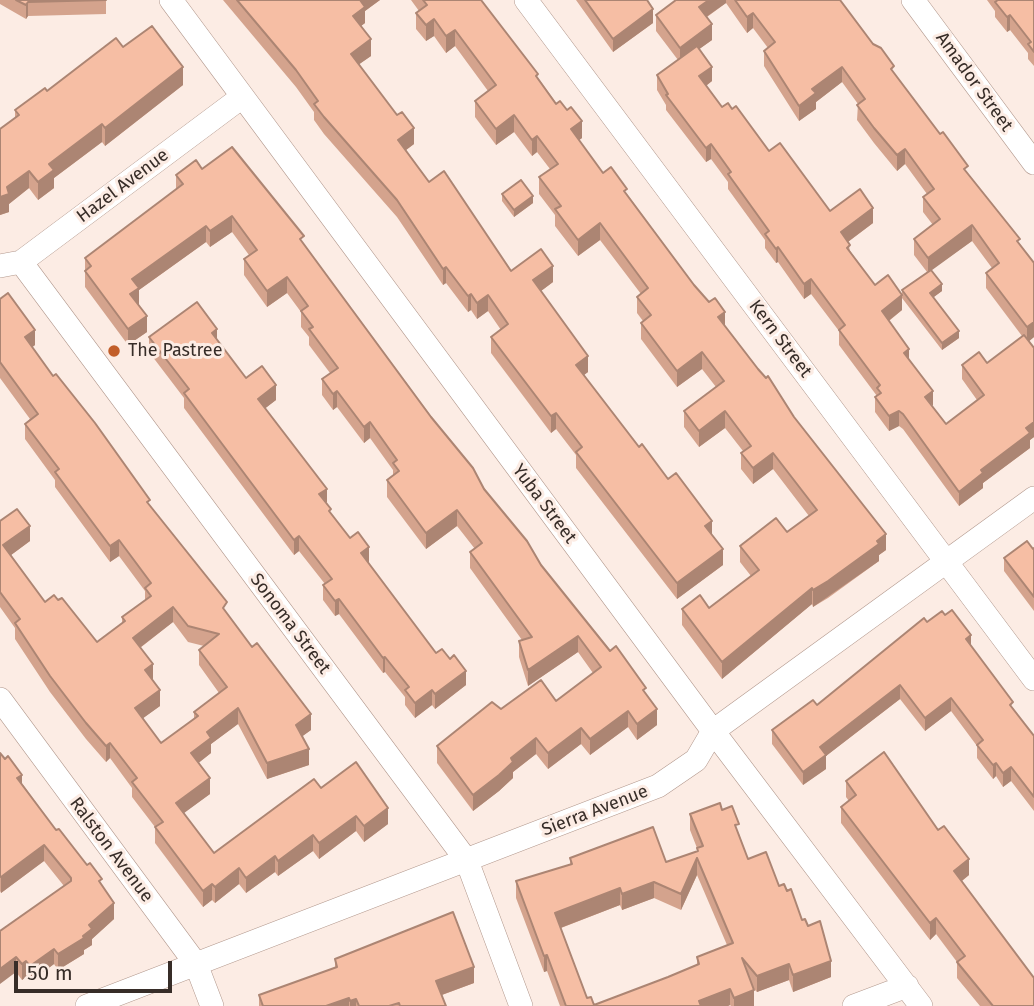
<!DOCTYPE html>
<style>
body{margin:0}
#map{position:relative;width:1034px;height:1006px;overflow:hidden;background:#fcece4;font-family:"Fira Sans",sans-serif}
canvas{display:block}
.scale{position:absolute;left:14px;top:961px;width:158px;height:32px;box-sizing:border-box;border:4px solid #372d28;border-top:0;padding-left:9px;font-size:21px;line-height:24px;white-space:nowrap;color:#372d28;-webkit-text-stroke:5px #fcece4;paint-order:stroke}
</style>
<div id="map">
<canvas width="1034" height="1006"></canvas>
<div class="scale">50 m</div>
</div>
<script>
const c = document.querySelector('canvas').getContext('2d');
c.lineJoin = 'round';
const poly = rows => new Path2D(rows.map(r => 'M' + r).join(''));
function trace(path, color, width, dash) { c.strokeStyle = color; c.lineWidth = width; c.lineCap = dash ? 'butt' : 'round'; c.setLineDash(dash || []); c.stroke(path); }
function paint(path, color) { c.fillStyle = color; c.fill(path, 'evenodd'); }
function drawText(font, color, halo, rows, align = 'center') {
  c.font = font + ' "Fira Sans",sans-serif'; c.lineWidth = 6; c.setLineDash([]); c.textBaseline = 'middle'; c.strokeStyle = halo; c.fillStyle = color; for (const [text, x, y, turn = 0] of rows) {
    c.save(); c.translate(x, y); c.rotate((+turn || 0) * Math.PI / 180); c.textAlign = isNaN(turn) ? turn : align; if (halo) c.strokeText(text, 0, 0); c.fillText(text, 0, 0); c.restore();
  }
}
const minor = poly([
 [171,0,713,731,921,1006],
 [526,0,1034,679],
 [913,0,1034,163],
 [21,262,467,861,521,1006],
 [0,266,21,262,242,97],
 [0,699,196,964,212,1006],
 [87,1006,658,786,696,760,713,731,1034,498],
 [854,1006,907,986]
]);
const wall = poly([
 [0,0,106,0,106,14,28,16,26,19,0,4],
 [223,0,380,0,365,11,365,23,361,26,371,56,359,64,414,144,406,150,429,182,511,271,553,282,541,291,588,372,584,375,639,447,712,535,723,565,677,599,576,468,576,455,556,429,551,433,491,353,491,337,501,330,488,311,477,319,471,310,468,312,446,283,443,285,397,217,324,134,314,120,314,112,296,87],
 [411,0,481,0,582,138,579,140,603,173,627,194,694,285,794,417,886,550,879,555,879,561,828,598,813,607,812,604,722,679,682,625,682,609,709,608,751,576,740,562,740,546,787,532,809,516,773,469,753,484,741,469,741,453,743,451,725,428,699,447,684,427,684,411,716,387,702,369,677,387,641,339,641,323,643,321,637,313,637,297,641,294,600,240,578,256,555,226,555,215,539,194,539,177,550,169,537,152,532,156,514,132,496,145,475,117,475,101,488,91,455,46,446,53,434,36,426,41,416,29,416,13,419,11],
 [576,0,647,0,653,23,613,52],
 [676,0,840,0,1034,263,1034,337,1029,341,1034,348,1034,437,1030,440,1030,448,983,483,983,488,959,506,903,429,899,426,889,431,875,412,875,397,877,396,839,345,839,331,811,294,804,299,778,262,776,263,765,248,765,240,728,189,728,182,711,159,706,162,666,110,666,105,657,90,657,75,678,60,656,31,656,15],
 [726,3,747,33,753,28,768,48,764,51,764,66,799,121,816,109,816,102,842,82,858,104,857,120,874,143,897,171,905,164,927,194,923,197,923,212,933,225,914,239,914,255,927,272,902,290,902,295,875,285,850,251,848,242,873,223,830,211,769,151,722,107,706,86,712,81,699,49,712,40,707,17],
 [972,241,992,268,986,273,986,288,1022,336,987,363,962,365,962,379,977,400,946,424,932,406,889,321,902,310,902,298,942,350,959,338,933,297,942,291,931,270],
 [987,0,1034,0,1034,66,1028,59,1028,53,1010,30,1007,32,995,17,995,11],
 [123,47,183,85,105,146,102,142,54,178,54,188,38,200,29,188,9,204,9,212,0,215,0,129,15,118,15,110],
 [202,169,304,244,541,565,646,694,657,725,637,740,628,727,590,755,581,744,548,769,536,754,513,772,513,778,499,791,473,811,437,763,437,746,501,709,556,701,593,673,578,652,528,686,519,657,519,641,522,640,470,568,470,552,475,549,457,526,426,549,387,497,387,480,393,476,393,470,370,438,364,443,337,407,333,410,322,395,322,379,330,373,309,345,309,337,301,327,301,312,287,293,267,307,244,275,244,259,249,255,232,232,210,247,206,242,139,290,138,304,147,332,128,345,85,287,85,258,176,190,176,175],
 [502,194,533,203,514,217,502,201],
 [0,299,35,345,32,347,150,506,311,730,302,736,309,765,267,779,238,724,211,744,211,753,198,763,210,794,183,813,214,853,321,788,388,824,364,842,356,831,319,859,313,851,278,876,275,872,246,893,239,884,215,903,212,900,203,907,155,843,155,827,132,797,132,788,110,758,106,762,86,739,50,692,15,639,15,628,0,607,0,521,30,541,11,555,45,602,97,642,122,623,122,617,145,600,145,591,119,556,110,562,55,487,55,480,25,439,25,424,30,419,0,378],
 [173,622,188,642,204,646,199,650,199,665,219,693,194,712,194,719,161,743,143,718,160,706,153,680,140,648],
 [149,337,217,340,246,378,276,400,265,408,326,504,331,514,369,562,368,562,436,653,466,685,435,709,432,705,415,718,405,705,405,697,385,672,383,673,339,614,335,616,323,600,323,585,325,584,299,551,294,555,184,408,184,398,149,352],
 [1034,548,1034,611,1004,571,1004,558],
 [927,622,971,646,1013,708,1034,736,1034,811,1011,781,1003,787,996,776,993,779,977,758,977,746,951,711,925,731,900,699,826,756,826,769,803,785,772,744,772,730,817,705],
 [0,753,56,830,102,885,114,919,92,939,92,945,84,950,84,954,58,970,54,964,30,982,26,977,22,980,16,972,0,931,64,886,44,861,1,893,0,891],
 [846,781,969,875,962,881,1034,1006,980,1006,957,978,957,962,936,934,930,940,841,823,841,807,849,801,846,797],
 [722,810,739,834,748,859,779,886,787,891,831,977,793,992,789,980,757,992,754,989,754,1006,731,1006,730,1005,728,1006,560,1006,547,971,544,972,516,898,516,881,570,865,570,858,666,862,697,851,697,848,690,830,690,814],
 [697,875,727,945,697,957,697,965,668,977,594,1005,587,998,561,928,620,905,622,910,654,898,681,910],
 [335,959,474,983,442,995,446,1006,259,1006,259,995,335,968]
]);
const shadedWall = poly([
 [359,0,380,0,365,11,365,23,353,32,353,16],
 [709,0,726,0,726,3,699,22,699,7],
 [28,2,28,16,26,19,26,5],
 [653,9,653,23,613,52,613,39],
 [753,13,753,28,747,33,747,17],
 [1010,15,1010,30,1007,32,1007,17],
 [434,19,434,36,426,41,426,25],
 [712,24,712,40,680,63,680,48],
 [455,30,455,46,446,53,446,36],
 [371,39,371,56,351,70,351,54],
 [183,67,183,85,105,146,105,128],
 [712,67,712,81,699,91,699,76],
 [842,67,842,82,816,102,816,109,799,121,799,106,812,89],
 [514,115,514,132,496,145,496,129],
 [582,121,582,138,571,146,571,129],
 [102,124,102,142,54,178,54,188,38,200,38,182,49,164],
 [414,128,414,144,398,156,398,140],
 [537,136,537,152,532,156,532,140],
 [711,144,711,159,706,162,706,148],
 [905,149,905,164,897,171,897,155],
 [29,171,29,188,9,204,9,212,0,215,0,197,7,187],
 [533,196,533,203,514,217,514,210],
 [873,208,873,223,841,247,841,232],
 [232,216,232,232,210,247,210,231],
 [600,223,600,240,578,256,578,240],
 [972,225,972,241,928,273,928,258],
 [206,226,206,242,139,290,139,304,130,310,130,294,132,279],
 [778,247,778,262,776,263,776,249],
 [553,266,553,282,533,297,533,280],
 [446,267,446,283,443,285,443,269],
 [287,277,287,293,267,307,267,291],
 [811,279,811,294,804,299,804,284],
 [942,284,942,291,930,300,930,293],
 [471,294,471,310,468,312,468,296],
 [488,295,488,311,477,319,477,303],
 [902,295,902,310,882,326,882,311],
 [725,312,725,328,718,317],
 [147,316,147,332,128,345,128,329],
 [1034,322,1034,337,1027,343,1027,327],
 [217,329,217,344,212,333],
 [35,330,35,345,25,353,25,337],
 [959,331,959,338,942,350,942,343],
 [909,349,909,364,904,353],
 [702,352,702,369,677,387,677,371],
 [588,356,588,372,576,381,576,365],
 [276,385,276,400,258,414,258,399],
 [337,391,337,407,333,410,333,394],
 [933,391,933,406,925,397],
 [725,411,725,428,699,447,699,431],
 [899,411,899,426,889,431,889,416],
 [556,413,556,429,551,433,551,416],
 [370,422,370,438,364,443,364,427],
 [1034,422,1034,437,1030,440,1030,448,983,483,983,488,959,506,959,492,1026,428],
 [773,453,773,469,753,484,753,468],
 [327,489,327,503,319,494],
 [457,510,457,526,426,549,426,533],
 [712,521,712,538,705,526],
 [30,526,30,541,3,561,3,545],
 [886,534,886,550,879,555,879,561,813,607,813,590],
 [299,536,299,551,294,555,294,540],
 [119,540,119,556,110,562,110,546],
 [369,547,369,562,361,568,361,553],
 [723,549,723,565,677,599,677,583],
 [812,588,812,604,722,679,722,662],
 [339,599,339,614,335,616,335,601],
 [173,607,173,622,133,653,133,638],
 [971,635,971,649,966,639],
 [578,636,578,652,528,686,528,670],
 [385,657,385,672,383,673,383,658],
 [153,664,153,680,145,670],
 [466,671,466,685,435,709,435,694],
 [900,685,900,699,826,756,826,769,803,785,803,772,820,747],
 [160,690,160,706,135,724,135,708],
 [432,690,432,705,415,718,415,703],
 [951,698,951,711,925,731,925,718],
 [238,708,238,724,211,744,211,753,191,769,191,753,207,732],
 [657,709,657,725,637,740,637,724],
 [628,711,628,727,590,755,590,739],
 [311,714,311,730,296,741,296,725],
 [581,728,581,744,548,769,548,753],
 [536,738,536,754,513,772,513,778,499,791,473,811,473,795,511,758],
 [110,743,110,758,106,762,106,746],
 [309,749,309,765,267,779,267,763],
 [996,763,996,776,993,779,993,765],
 [1011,767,1011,781,1003,787,1003,773],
 [22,775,22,790,17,778],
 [210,778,210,794,176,819,176,803],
 [388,808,388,824,364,842,364,826],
 [356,816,356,831,319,859,319,843],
 [313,835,313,851,278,876,278,861],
 [44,845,44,861,1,893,1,877],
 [275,856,275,872,246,893,246,878],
 [697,858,697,875,681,910,681,894],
 [969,859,969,875,954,887,954,871],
 [239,868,239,884,215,903,215,887],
 [654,882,654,898,622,910,622,894],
 [212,884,212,900,203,907,203,891],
 [620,888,620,905,555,930,555,913],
 [114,903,114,919,92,939,92,945,84,950,84,954,58,970,58,954,83,936,89,925],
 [936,918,936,934,930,940,930,923],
 [54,949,54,964,30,982,30,966],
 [547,955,547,971,544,972,544,956],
 [16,957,16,972,0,984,0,969],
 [26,961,26,977,22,980,22,964],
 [831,961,831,977,793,992,793,975],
 [789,964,789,980,757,992,757,976],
 [474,967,474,983,436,997,436,981],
 [730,989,730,1005,728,1006,699,1006,699,1001],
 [754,990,754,1006,734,1006,734,998],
 [349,998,349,1006,326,1006],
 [356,999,356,1006,350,1006,350,1001]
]);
const building = poly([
 [16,0,106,0,28,2,26,5,16,0],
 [237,0,360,0,365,7,353,16,371,39,351,54,397,115,402,112,414,128,398,140,429,182,444,171,511,271,541,249,553,266,533,280,588,356,576,365,639,447,642,444,668,479,676,473,712,521,705,526,723,549,677,583,576,452,582,447,556,413,551,416,491,337,508,324,488,295,477,303,471,294,468,296,446,267,443,269,397,200,324,117,314,104,318,101,296,70,237,0],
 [423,0,481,0,538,74,536,76,556,104,560,101,567,110,571,107,582,121,571,129,603,173,611,167,627,189,624,191,694,285,709,302,715,298,725,312,718,317,758,369,766,378,768,376,794,417,886,534,877,541,879,544,828,581,813,590,812,588,722,662,682,609,700,595,709,608,759,570,740,546,776,518,787,532,817,510,773,453,753,468,741,453,751,446,725,411,699,431,684,411,724,381,702,352,677,371,641,323,651,315,637,297,648,288,600,223,578,240,555,209,561,206,539,177,558,164,537,136,532,140,514,115,496,129,475,101,496,85,455,30,446,36,434,19,426,25,416,13,427,5,423,0],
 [585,0,647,0,653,9,613,39,585,0],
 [676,0,709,0,699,7,712,24,680,48,656,15,676,0],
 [735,0,840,0,873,44,881,48,894,66,891,69,940,134,943,132,968,166,964,169,1020,239,1017,241,1034,263,1034,322,1027,327,986,273,999,263,972,225,928,258,914,239,940,219,923,197,934,189,905,149,897,155,874,128,857,105,865,99,842,67,812,89,816,93,799,106,764,51,775,42,753,13,747,17,735,0],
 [998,0,1034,0,1034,52,1028,44,1031,42,1010,15,1007,17,995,2,998,0],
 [152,26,183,67,105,128,102,124,49,164,54,170,38,182,29,171,7,187,9,194,0,197,0,129,19,115,15,110,45,88,47,91,116,38,123,47,152,26],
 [697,46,712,67,699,76,722,107,728,103,732,109,736,106,769,151,780,143,830,211,860,189,873,208,841,232,850,245,847,248,875,285,888,275,902,295,882,311,909,349,904,353,933,391,925,397,946,424,984,395,962,365,979,352,987,363,1024,335,1034,348,1034,422,1026,428,1030,433,981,470,983,473,959,492,903,414,899,411,889,416,875,397,881,393,877,388,880,385,839,330,845,325,811,279,804,284,778,247,776,249,765,234,769,231,728,174,731,172,711,144,706,148,666,95,668,94,657,75,697,46],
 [232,147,304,236,300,239,431,417,473,468,484,489,527,541,541,565,610,651,616,646,646,688,643,690,657,709,637,724,628,711,590,739,581,728,548,753,536,738,511,758,513,762,499,775,473,795,437,746,492,702,501,709,541,680,556,701,601,667,578,636,528,670,519,641,532,637,470,552,482,543,457,510,426,533,387,480,399,471,393,463,397,460,370,422,364,427,337,391,333,394,322,379,338,368,309,329,313,327,301,311,308,306,287,277,267,291,244,259,257,250,232,216,210,231,206,226,132,279,139,288,130,294,147,316,128,329,85,271,91,266,85,258,183,184,176,175,196,160,202,169,232,147],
 [521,180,533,196,514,210,502,194,521,180],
 [931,270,942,284,930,293,959,331,942,343,902,290,931,270],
 [8,293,35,330,25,337,53,376,56,374,95,423,150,500,147,502,227,602,223,608,252,647,257,643,311,714,296,725,309,749,267,763,238,708,207,732,211,738,191,753,210,778,176,803,214,853,314,779,321,788,356,762,388,808,364,826,356,816,319,843,313,835,278,861,275,856,246,878,239,868,215,887,212,884,203,891,155,827,163,822,132,782,137,778,110,743,106,746,86,723,50,676,15,623,20,619,0,592,0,521,17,509,30,526,3,545,45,602,54,595,58,600,62,598,97,642,125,621,122,617,151,596,145,588,151,583,119,540,110,546,55,472,59,469,25,424,38,414,0,362,0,299,8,293],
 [173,607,188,626,219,634,199,650,227,687,194,712,198,716,161,743,135,708,160,690,145,670,153,664,133,638,173,607],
 [197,302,217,329,212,333,246,378,262,366,276,385,258,399,327,489,319,494,331,509,329,511,350,538,358,532,369,547,361,553,436,653,442,649,450,659,454,655,466,671,435,694,432,690,415,703,405,690,409,687,385,657,383,658,339,599,335,601,323,585,332,579,299,536,294,540,184,393,189,389,149,337,197,302],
 [1027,541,1033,549,1034,548,1034,597,1004,558,1027,541],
 [952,610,971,635,966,639,1013,702,1010,705,1034,736,1034,797,1011,767,1003,773,996,763,993,765,977,745,983,740,951,698,925,718,900,685,820,747,826,755,803,772,772,730,813,700,817,705,924,618,927,622,942,611,945,615,952,610],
 [884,752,938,830,944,826,969,859,954,871,1034,978,1034,1006,993,1006,957,962,965,956,936,918,930,923,841,807,856,795,846,781,884,752],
 [0,753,5,759,8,756,22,775,17,778,56,830,59,829,87,865,90,863,102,879,99,881,114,903,89,925,92,929,83,936,84,938,58,954,54,949,30,966,26,961,22,964,16,957,0,969,0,931,71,881,71,878,44,845,1,877,0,876,0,753],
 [720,803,722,810,732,806,739,824,735,825,748,859,766,852,779,886,784,884,787,891,791,889,802,920,805,919,808,926,820,921,831,961,793,975,789,964,757,976,742,958,754,990,734,998,730,989,699,1001,701,1006,566,1006,547,955,544,956,516,881,572,864,570,858,653,827,666,862,698,851,697,848,703,846,690,814,720,803],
 [697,858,733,943,697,957,699,964,668,977,594,1005,591,997,587,998,555,913,620,888,622,894,654,882,681,894,697,858],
 [453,912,474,967,436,981,446,1006,400,1006,399,1003,389,1006,359,1006,356,999,350,1001,349,998,326,1006,263,1006,259,995,337,967,335,959,453,912]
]);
const markers = [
 [114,351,7,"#c25e29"]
];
const streetNames = [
 ["Amador Street",974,82,54],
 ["Hazel Avenue",123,186,-37],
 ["Kern Street",780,339,53],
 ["Yuba Street",544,504,53],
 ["Sonoma Street",290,624,53],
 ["Sierra Avenue",595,811,-21],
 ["Ralston Avenue",111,850,53]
];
const poiNames = [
 ["The Pastree",128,351]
];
trace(minor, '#b2988d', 24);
trace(minor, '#fff', 23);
paint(wall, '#d4a38d');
paint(shadedWall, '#ac8573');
paint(building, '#f6bea4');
trace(building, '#ac8573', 2);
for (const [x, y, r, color] of markers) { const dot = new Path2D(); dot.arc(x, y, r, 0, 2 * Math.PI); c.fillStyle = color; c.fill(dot); trace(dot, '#fcece4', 2.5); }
drawText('18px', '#372d28', '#fcece4', streetNames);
drawText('18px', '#372d28', '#fcece4', poiNames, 'left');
</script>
